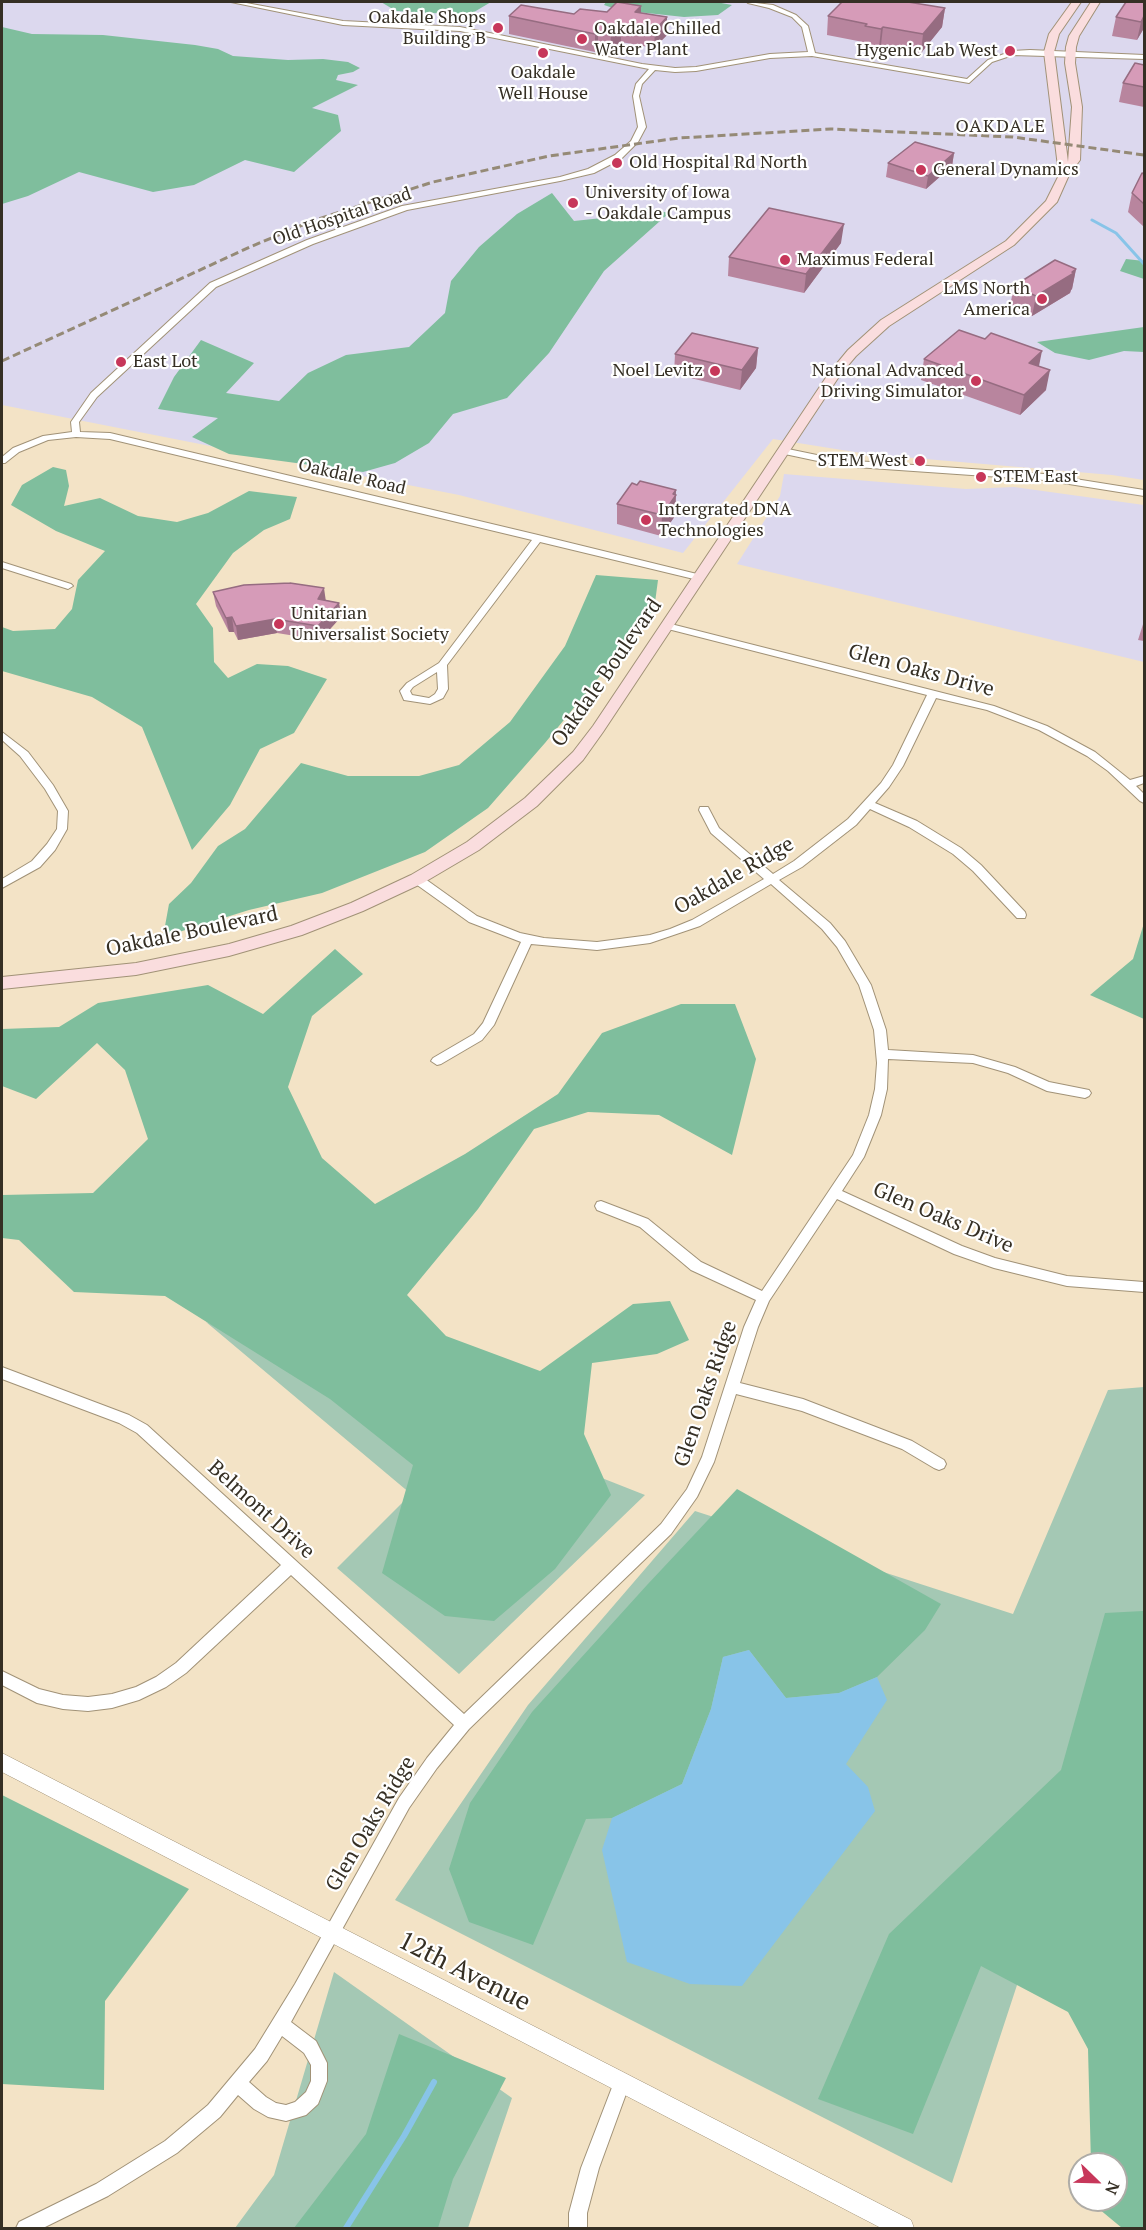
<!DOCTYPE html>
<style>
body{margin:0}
#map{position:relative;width:1146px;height:2230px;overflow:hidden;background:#f3e3c6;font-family:"PT Serif",serif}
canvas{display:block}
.frame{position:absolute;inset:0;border:3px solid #352f24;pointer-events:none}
.north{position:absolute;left:1068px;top:2152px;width:60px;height:60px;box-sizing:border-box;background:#fff;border:2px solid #aeaca7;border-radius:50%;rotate:113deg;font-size:16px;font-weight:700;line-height:24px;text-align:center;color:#352f24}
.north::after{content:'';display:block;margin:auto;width:21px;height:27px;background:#c7375a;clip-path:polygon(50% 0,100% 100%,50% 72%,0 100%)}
</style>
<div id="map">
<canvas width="1146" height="2230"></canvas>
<div class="frame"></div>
<div class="north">N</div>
</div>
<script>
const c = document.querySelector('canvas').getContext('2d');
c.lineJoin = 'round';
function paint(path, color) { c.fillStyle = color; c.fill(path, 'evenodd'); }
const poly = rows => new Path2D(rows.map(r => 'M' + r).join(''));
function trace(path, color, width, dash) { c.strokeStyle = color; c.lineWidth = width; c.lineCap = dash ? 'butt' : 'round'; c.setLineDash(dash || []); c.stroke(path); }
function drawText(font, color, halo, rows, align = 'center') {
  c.font = font + ' "PT Serif",serif'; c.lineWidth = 4.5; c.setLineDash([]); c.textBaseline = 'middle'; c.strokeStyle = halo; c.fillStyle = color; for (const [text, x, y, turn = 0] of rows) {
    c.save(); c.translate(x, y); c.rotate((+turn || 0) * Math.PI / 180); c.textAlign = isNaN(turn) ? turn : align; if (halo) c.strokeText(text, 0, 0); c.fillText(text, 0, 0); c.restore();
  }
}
const education = poly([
 [2,2,1144,2,1144,480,1112,475,867,454,773,439,683,553,459,495,2,405],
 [784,474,966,489,1014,487,1144,505,1144,662,737,564,780,496]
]);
const green = poly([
 [206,1322,645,1495,459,1674,337,1568,411,1494],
 [1144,1387,1144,1963,1040,1915,952,2183,395,1900,528,1705,695,1511,1013,1614,1108,1390],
 [334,1972,512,2098,468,2228,235,2228,274,2175]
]);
const forest = poly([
 [381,2,491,2,469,15,396,11],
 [606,2,716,2,732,5,718,15,684,17,619,10,604,5],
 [2,27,32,34,103,35,195,45,218,49,233,56,288,60,323,59,348,62,360,68,353,72,338,75,336,80,358,85,312,108,338,115,341,131,294,172,245,160,194,185,153,192,79,172,28,196,2,204],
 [552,193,574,221,621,216,646,208,669,213,604,271,549,353,507,398,453,414,429,443,395,463,363,472,229,454,192,437,218,418,158,409,174,377,201,340,254,363,226,393,279,401,308,373,346,355,409,347,445,313,451,281,479,247,517,214],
 [1126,259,1144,261,1144,279,1120,271],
 [1144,327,1144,352,1124,351,1089,360,1055,353,1037,342],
 [53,467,66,470,69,486,64,506,100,498,138,516,177,522,208,513,249,491,297,497,290,519,264,530,233,553,196,604,213,628,214,662,228,678,257,664,288,666,327,679,294,733,260,749,230,805,192,850,142,727,92,697,2,671,2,627,13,631,55,629,72,609,78,580,105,551,56,531,11,505,22,485],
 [596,575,658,580,654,610,545,743,488,808,425,852,322,893,249,910,163,937,169,904,191,883,218,846,245,829,301,763,348,776,419,776,459,765,510,722,565,646],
 [1144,923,1144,1019,1090,995,1133,959],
 [335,949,363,974,312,1016,288,1087,322,1158,375,1204,465,1154,558,1094,602,1033,681,1004,735,1004,756,1059,732,1155,659,1115,588,1112,534,1129,478,1209,407,1295,446,1336,540,1371,633,1304,670,1301,689,1340,657,1354,592,1363,584,1434,611,1495,555,1569,494,1621,445,1616,382,1573,413,1465,330,1399,165,1296,74,1292,19,1240,2,1238,2,1195,93,1193,148,1139,125,1070,97,1043,36,1099,2,1086,2,1029,59,1027,98,1003,208,985,263,1014],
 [737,1489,941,1604,925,1630,877,1677,839,1693,786,1698,749,1650,723,1657,711,1709,682,1784,612,1818,586,1819,533,1945,469,1922,449,1869,470,1803,532,1712,647,1585],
 [1143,1611,1144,2228,1122,2228,1093,2204,1093,2200,1116,2200,1116,2164,1091,2164,1088,2049,1068,2012,981,1966,913,2134,818,2099,889,1934,1061,1770,1105,1613],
 [2,1795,189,1889,105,2001,104,2090,2,2084],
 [399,2034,506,2078,453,2179,438,2228,294,2228,366,2134]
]);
const water = poly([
 [749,1650,786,1698,839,1693,877,1677,887,1700,846,1764,868,1787,875,1811,742,1986,690,1984,627,1962,602,1850,612,1818,682,1784,711,1709,723,1657]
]);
const streamFar1 = poly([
 [1092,220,1116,233,1144,264]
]);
const stream = poly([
 [346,2228,404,2136,434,2082]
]);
const minor = poly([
 [231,2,241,2,343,21,460,27,642,64,675,68,696,67,770,54,808,52,802,27,792,17,769,8,748,3,747,2,773,5,796,15,808,26,815,53,967,79,988,60,1012,51,1030,50,1144,55,1144,59,1013,55,992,62,969,83,812,56,770,58,696,71,675,72,655,70,642,84,639,96,646,127,638,142,621,159,594,173,560,181,407,210,313,244,216,287,97,397,79,422,80,432,110,433,538,535,701,575,703,577,698,580,540,542,447,665,448,689,443,698,430,704,404,700,400,691,407,683,439,663,532,540,110,439,76,437,48,440,19,452,5,463,2,463,2,457,13,448,43,436,72,432,71,422,91,393,210,283,307,240,402,206,560,177,588,169,615,155,631,141,638,127,633,96,636,84,649,69,460,31,343,25,231,2],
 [437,672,438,689,435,694,429,698,412,695,410,691,413,687,437,672],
 [783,448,841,460,1044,474,1144,490,1144,496,1044,480,841,466,780,453,779,451,783,448],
 [2,562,71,584,73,586,68,589,65,588,2,568,2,562],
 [667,623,994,706,1047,726,1095,752,1130,780,1144,776,1144,783,1136,786,1144,794,1144,803,1140,801,1108,771,1087,756,1039,730,987,710,936,698,903,766,889,787,875,803,917,821,961,848,981,865,1025,912,1026,915,1025,918,1017,918,973,871,953,854,909,827,870,809,856,825,802,867,779,880,830,923,845,941,871,985,886,1030,888,1050,973,1055,1015,1067,1049,1082,1089,1090,1091,1093,1089,1096,1085,1098,1047,1091,1008,1073,973,1063,888,1059,887,1089,881,1115,864,1157,842,1191,962,1246,995,1258,1067,1276,1144,1282,1144,1292,1067,1286,994,1268,954,1254,837,1199,769,1301,758,1327,740,1383,803,1399,912,1441,944,1460,946,1464,944,1468,939,1470,934,1468,902,1449,802,1411,736,1394,714,1462,697,1497,671,1534,469,1729,437,1768,409,1808,291,2022,316,2041,327,2063,327,2081,318,2104,306,2115,286,2121,268,2117,254,2109,238,2095,220,2117,177,2153,108,2196,43,2228,16,2228,19,2222,96,2184,165,2141,208,2105,255,2049,295,1984,399,1798,427,1758,454,1725,291,1575,186,1673,166,1687,139,1700,112,1708,88,1711,63,1709,37,1703,2,1685,2,1671,39,1689,63,1695,88,1697,112,1694,136,1687,156,1677,176,1663,281,1565,137,1433,119,1423,2,1379,2,1367,129,1415,147,1425,464,1714,661,1524,687,1489,702,1457,744,1327,756,1300,691,1270,640,1227,597,1210,595,1206,597,1202,601,1201,648,1219,701,1262,762,1291,853,1155,869,1115,875,1089,877,1063,874,1030,859,985,837,947,822,929,771,884,700,926,650,943,597,950,531,944,494,1025,482,1040,441,1064,437,1065,431,1061,433,1058,474,1034,483,1023,521,942,469,922,413,882,412,879,413,876,421,876,477,916,520,933,544,938,597,942,650,935,670,929,692,920,764,879,711,833,699,810,700,807,708,807,719,828,773,874,794,861,848,819,881,783,893,765,927,695,664,628,662,626,667,623],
 [282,2036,304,2053,311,2065,311,2081,306,2092,295,2102,286,2105,276,2103,266,2097,249,2082,267,2061,282,2036],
 [2,732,28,752,53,785,68,811,67,829,55,850,40,867,2,888,2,879,32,861,47,844,57,829,58,811,45,789,20,756,2,740,2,732],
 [622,2075,628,2077,630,2083,599,2168,587,2213,587,2228,569,2228,569,2213,581,2168,616,2077,622,2075]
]);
const tertiary = poly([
 [2,1753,911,2220,914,2228,881,2228,2,1772,2,1753]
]);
const secondary = poly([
 [1072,2,1081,2,1059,34,1054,52,1068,162,1072,107,1065,63,1066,47,1069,36,1091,2,1100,2,1079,36,1076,47,1075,63,1082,107,1080,160,1069,175,1057,202,1014,245,889,326,856,356,840,375,603,732,583,760,537,806,479,850,423,883,363,911,302,935,229,956,136,975,2,989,2,977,136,963,229,944,291,926,351,903,411,875,467,842,525,798,573,752,593,726,829,373,848,350,881,320,1006,241,1046,201,1059,175,1044,52,1049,34,1072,2]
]);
const rail = poly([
 [2,361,250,247,312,221,433,182,549,156,679,138,831,129,1013,137,1144,155]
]);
const wall = poly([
 [1144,2,1144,28,1137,40,1112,36,1116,17],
 [945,8,942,27,921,53,881,45,879,48,863,44,863,42,827,35,828,16],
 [641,13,667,17,667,35,654,48,621,42,610,51,598,49,595,52,509,34,509,16],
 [1144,65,1144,107,1119,102,1123,83],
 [954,153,952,166,926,189,886,177,888,163],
 [1144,174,1144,227,1128,212,1132,193],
 [841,243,804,293,728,276,729,257],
 [1076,269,1072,289,1071,290,1070,293,1032,316,1010,306,1014,286],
 [758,348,756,368,740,390,674,374,675,354],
 [924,359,1039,366,1046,390,1020,415,921,380],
 [676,495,675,516,661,536,617,524,617,504],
 [213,592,326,600,339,603,341,617,320,640,277,633,238,640,234,632,229,632,216,606],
 [1144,621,1144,641,1138,640]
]);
const shadedWall = poly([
 [641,6,641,24,635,12],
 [945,8,942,27,921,53,923,34],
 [1144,16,1144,28,1137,40,1141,22],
 [667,17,667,35,654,48,655,30],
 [621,24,621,42,610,51,611,33],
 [883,27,881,45,879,48,881,29],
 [598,31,598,49,595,52,595,34],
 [954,153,952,166,926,189,928,176],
 [844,224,841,243,804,293,806,274],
 [1076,269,1072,289,1071,290,1070,293,1032,316,1036,296],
 [758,348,756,368,740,390,742,370],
 [1042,351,1038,371,1029,363],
 [1050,370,1046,390,1020,415,1024,395],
 [676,490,675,516,661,536,662,515],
 [324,588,326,602,318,599],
 [339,603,341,617,320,640,318,626],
 [232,617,234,632,229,632,226,618],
 [275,619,277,633,238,640,236,626]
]);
const building = poly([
 [617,2,641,6,635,12,667,17,655,30,621,24,611,33,598,31,595,34,509,16,521,5,574,14,580,9,607,12,617,2],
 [842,2,908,2,945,8,923,34,883,27,881,29,865,26,867,24,828,16,842,2],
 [1126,2,1144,2,1144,16,1141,22,1116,17,1126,2],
 [1135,63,1144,65,1144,87,1123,83,1135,63],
 [915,142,954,153,928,176,888,163,915,142],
 [1142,173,1144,174,1144,204,1132,193,1142,173],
 [769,208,844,224,806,274,729,257,769,208],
 [1055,260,1076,269,1072,272,1074,273,1036,296,1014,286,1055,260],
 [959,330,985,339,991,333,1042,351,1029,363,1050,370,1024,395,924,359,959,330],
 [692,333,758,348,742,370,675,354,692,333],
 [640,481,676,490,673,494,676,495,662,515,617,504,632,483,637,485,640,481],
 [290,583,324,588,318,599,339,603,318,626,275,619,236,626,232,617,226,618,213,592,244,585,290,583]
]);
const markers = [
 [498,28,6,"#c7375a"],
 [582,39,6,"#c7375a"],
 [1010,51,6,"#c7375a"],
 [543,53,6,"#c7375a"],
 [617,163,6,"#c7375a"],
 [921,170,6,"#c7375a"],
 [573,203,6,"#c7375a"],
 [785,260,6,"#c7375a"],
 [1042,299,6,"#c7375a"],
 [121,362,6,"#c7375a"],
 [715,371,6,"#c7375a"],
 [976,381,6,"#c7375a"],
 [920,461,6,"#c7375a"],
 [981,477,6,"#c7375a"],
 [646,520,6,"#c7375a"],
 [279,624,6,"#c7375a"]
];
const farPoinames = [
 ["Oakdale Shops",486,18,"right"],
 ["Building B",486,39,"right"],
 ["Oakdale Chilled",594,29],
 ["Water Plant",594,50],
 ["Hygenic Lab West",998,51,"right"],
 ["Oakdale",543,73,"center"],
 ["Well House",543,94,"center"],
 ["Old Hospital Rd North",629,163],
 ["General Dynamics",933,170],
 ["University of Iowa",585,193],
 ["- Oakdale Campus",585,214],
 ["Maximus Federal",797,260],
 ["LMS North",1030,289,"right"],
 ["America",1030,310,"right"],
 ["East Lot",133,362],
 ["Noel Levitz",703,371,"right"],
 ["National Advanced",964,371,"right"],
 ["Driving Simulator",964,392,"right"],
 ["STEM West",908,461,"right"],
 ["STEM East",993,477],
 ["Intergrated DNA",658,510],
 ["Technologies",658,531],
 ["Unitarian",291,614],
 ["Universalist Society",291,635]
];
const farNeighbourhoodnames = [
 ["OAKDALE",1001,127]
];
const farStreetnames = [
 ["Old Hospital Road",342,217,-19],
 ["Oakdale Road",352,477,13]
];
const streetNames = [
 ["Glen Oaks Drive",921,671,15],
 ["Oakdale Boulevard",607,673,-55],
 ["Oakdale Ridge",734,876,-30],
 ["Oakdale Boulevard",192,932,-12],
 ["Glen Oaks Drive",943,1218,23],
 ["Glen Oaks Ridge",706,1394,-71],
 ["Belmont Drive",261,1510,42],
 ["Glen Oaks Ridge",371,1824,-59]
];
const nearStreetnames = [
 ["12th Avenue",464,1972,27]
];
paint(education, '#dcd8ee');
paint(green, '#a4c8b4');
paint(forest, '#7fbe9d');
paint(water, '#88c4e8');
trace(streamFar1, '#88c4e8', 3);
trace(stream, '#88c4e8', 6);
trace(minor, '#a19277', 2);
trace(tertiary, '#a19277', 1);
trace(secondary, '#a19277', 2);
paint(minor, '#fff');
paint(tertiary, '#fff');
paint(secondary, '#faddde');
trace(rail, '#958a76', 3, [8, 4]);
paint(wall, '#b8859e');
paint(shadedWall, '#966c81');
paint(building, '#d69bb8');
trace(building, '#966c81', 1.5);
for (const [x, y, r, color] of markers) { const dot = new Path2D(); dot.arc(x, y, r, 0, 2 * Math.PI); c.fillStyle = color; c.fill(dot); trace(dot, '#fff', 2); }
drawText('18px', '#352f24', '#fff', farPoinames, 'left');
c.letterSpacing = '1.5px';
drawText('18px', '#352f24', '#fff', farNeighbourhoodnames);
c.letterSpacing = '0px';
drawText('18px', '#352f24', '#fff', farStreetnames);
drawText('21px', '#352f24', '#fff', streetNames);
drawText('26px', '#352f24', '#fff', nearStreetnames);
</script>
